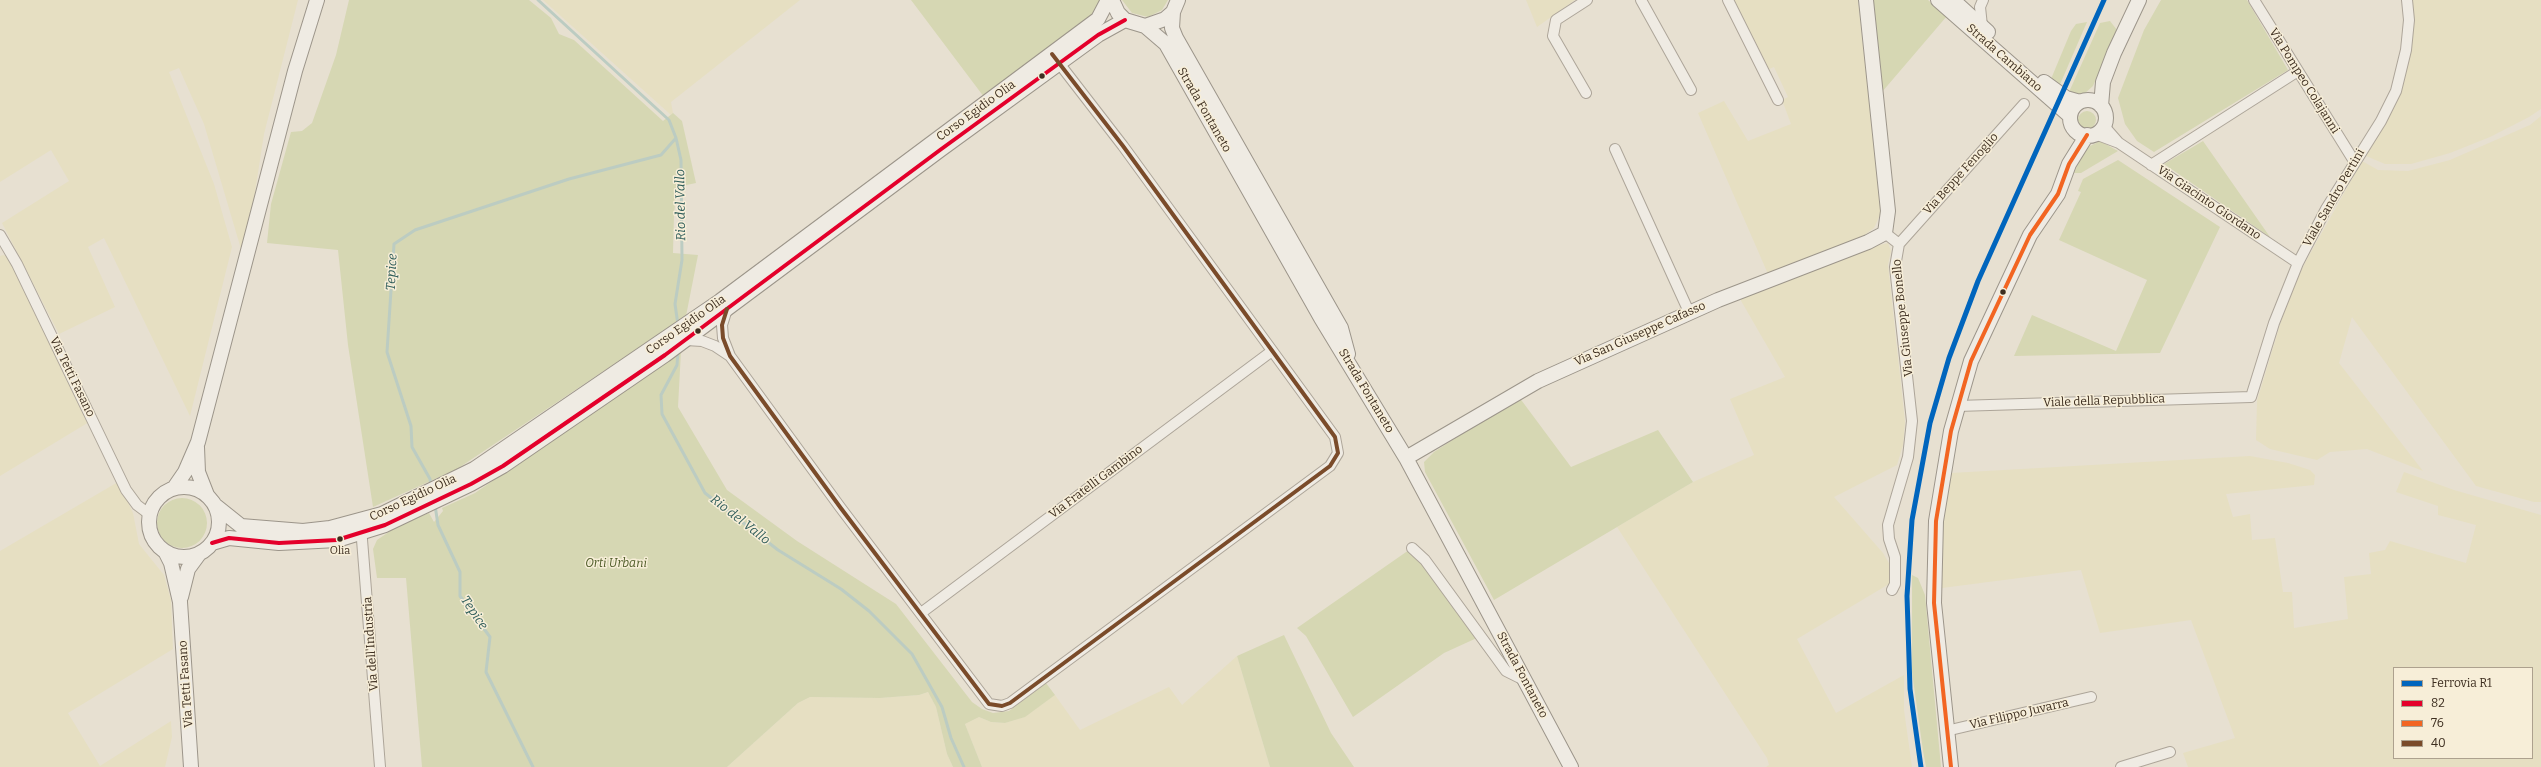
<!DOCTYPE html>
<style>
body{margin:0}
#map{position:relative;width:2541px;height:767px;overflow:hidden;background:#e7e0d1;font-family:Bitter,serif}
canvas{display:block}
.legend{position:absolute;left:2393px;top:667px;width:140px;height:92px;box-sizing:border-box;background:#f7eed8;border:1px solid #ada18e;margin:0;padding:5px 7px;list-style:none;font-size:12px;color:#3d2e20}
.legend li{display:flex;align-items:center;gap:8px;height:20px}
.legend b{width:20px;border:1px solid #ada18e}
</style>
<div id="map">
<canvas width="2541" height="767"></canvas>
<ul class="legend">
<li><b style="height:5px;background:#0065bd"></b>Ferrovia R1</li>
<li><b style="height:5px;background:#e4002b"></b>82</li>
<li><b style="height:5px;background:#f26522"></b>76</li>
<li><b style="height:5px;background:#7a4b2a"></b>40</li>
</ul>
</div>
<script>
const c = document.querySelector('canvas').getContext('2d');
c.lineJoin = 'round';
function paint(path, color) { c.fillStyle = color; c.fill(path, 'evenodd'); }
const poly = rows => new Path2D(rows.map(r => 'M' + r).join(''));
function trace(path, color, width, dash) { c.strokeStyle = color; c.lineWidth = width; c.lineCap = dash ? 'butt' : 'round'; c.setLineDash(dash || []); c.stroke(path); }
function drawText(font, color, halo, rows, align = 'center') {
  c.font = font + ' Bitter,serif'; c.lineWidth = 3; c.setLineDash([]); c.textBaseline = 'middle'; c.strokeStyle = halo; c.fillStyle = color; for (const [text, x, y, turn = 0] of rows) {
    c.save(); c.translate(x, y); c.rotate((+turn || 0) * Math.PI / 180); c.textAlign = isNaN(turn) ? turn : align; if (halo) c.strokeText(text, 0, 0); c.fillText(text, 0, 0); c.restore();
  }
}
const farmland = poly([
 [0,0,298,0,264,134,253,205,241,249,204,124,179,68,169,72,214,184,232,247,190,416,104,238,88,247,115,307,59,334,2,223,69,181,51,150,0,182],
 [543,0,800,0,671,102,673,113,671,115],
 [1526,0,1575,0,1537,27],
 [1733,0,1858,0,1880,199,1880,215,1874,228,1860,238,1768,274,1698,113,1724,101,1748,141,1791,124,1782,100,1788,97,1774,67,1767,70],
 [2412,0,2541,0,2541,109,2529,117,2490,137,2450,153,2411,164,2385,164,2366,156,2385,123,2413,23],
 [2541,116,2541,502,2534,502,2476,486,2352,317,2339,363,2423,471,2367,449,2330,452,2317,460,2270,449,2256,440,2257,401,2288,298,2306,261,2362,161,2378,170,2408,171,2450,160,2530,125],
 [1888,243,1891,251,1888,265,1905,422,1903,445,1897,465,1834,497,1883,553,1890,565,1889,584,1797,639,1836,713,1904,675,1904,710,1912,767,1766,767,1769,765,1767,758,1617,527,1693,482,1754,455,1730,399,1785,377,1740,299,1872,247],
 [3,255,13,258,89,422,0,476,0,256],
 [2250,456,2288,463,2310,470,2315,475,2314,485,2226,494,2233,517,2250,514,2252,540,2275,538,2283,592,2292,592,2294,628,2348,619,2344,577,2371,574,2369,553,2385,550,2390,541,2466,563,2476,525,2438,515,2438,506,2396,492,2404,472,2454,490,2541,515,2541,767,2188,767,2183,753,2235,738,2191,620,2100,633,2081,570,1942,588,1942,523,1951,473],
 [2394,668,2532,668,2532,758,2394,758],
 [118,482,133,513,139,544,164,575,171,600,173,649,68,713,100,766,171,721,172,737,165,767,0,767,0,551],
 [1237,656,1270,767,982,767,965,724,979,717,991,722,1005,723,1024,717,1055,695,1080,730,1169,687,1182,705],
 [928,692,936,707,947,754,953,767,727,767,798,703,810,697,880,698,919,695]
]);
const green = poly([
 [349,0,529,0,551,18,559,34,574,40,663,121,673,113,682,121,696,183,677,187,674,214,673,253,698,255,686,316,457,469,373,507,348,345,338,250,267,243,271,204,291,132,302,131,312,123,336,55],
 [911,0,1101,0,1096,13,984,97],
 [1122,0,1168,0,1162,10,1148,17,1132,13],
 [1873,0,1928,0,1947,16,1882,92],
 [2161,0,2247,0,2288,70,2154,152,2137,141,2125,124,2118,98,2144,30],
 [2110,21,2117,30,2093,86,2084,94,2076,95,2069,92,2100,23],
 [2087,22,2058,89,2051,79,2071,31,2076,24],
 '2078 120a9 9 0 1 1 18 0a9 9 0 1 1-18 0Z',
 [2100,141,2118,151,2081,173,2074,173,2084,149],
 [2203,141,2270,237,2164,164],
 [2118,160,2220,227,2160,353,2014,356,2032,315,2116,351,2147,280,2059,240,2081,192,2078,191,2083,179],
 [681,351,678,407,727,490,797,541,896,604,972,702,982,709,993,713,1009,711,1046,683,1055,695,1025,717,1005,723,991,722,979,717,965,724,982,767,953,767,947,754,936,707,928,692,919,695,880,698,810,697,798,703,727,767,422,767,406,578,377,578,373,549,377,540,399,525,429,513,434,522,443,511,442,508,475,493],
 [1519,397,1571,467,1658,430,1693,482,1494,600,1425,472,1424,462,1434,452],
 '157 523a25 25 0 1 1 50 0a25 25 0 1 1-50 0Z',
 [1409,550,1417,556,1479,637,1444,653,1353,717,1306,636,1297,628],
 [1912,575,1918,578,1925,595,1941,767,1926,767,1923,751,1912,672],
 [1284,635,1331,733,1354,767,1270,767,1237,656]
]);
const stream = poly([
 [676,138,681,160,682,260,675,304,678,325],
 [678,352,677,365,661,395,662,414,705,493,778,550,841,589,869,611,912,654,942,707,951,738,964,767],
 [431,486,430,479,412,447,411,426,387,352,394,244,415,230,569,179,661,155,676,138,669,120,538,0],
 [435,505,438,525,460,572,460,596,490,637,486,672,533,767]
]);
const street = poly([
 [1641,0,1691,90],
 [1728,0,1778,100],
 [2254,0,2354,161],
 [1982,26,1980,7,1983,0],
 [1586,93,1553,36,1556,20,1587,0],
 [2104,126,2118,142],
 [2095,134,2119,143,2298,263],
 [1615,149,1689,312],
 [2151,165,2298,71],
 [1885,233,1899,244,1895,267,1912,421,1908,457,1888,525,1889,539,1895,557,1895,584,1892,590],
 [0,235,17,264,126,490,137,505,149,514],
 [1899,244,2024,104],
 [727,309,722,325,723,338,730,356,840,507,989,704,1002,706,1010,703,1330,466,1338,453,1335,437,1123,146,1055,58],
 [686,340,702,341,715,346,730,356],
 [1957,406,2251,397,2274,323,2298,263,2326,209,2381,121,2396,91,2406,50,2409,20,2407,0],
 [361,527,380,767],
 [1412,548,1425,560,1506,671,1526,681],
 [921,613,1272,351],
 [1946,731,2091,697],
 [2121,767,2170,752]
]);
const secondary = poly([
 [1112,0,1118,13,1125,20,1145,26,1165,19,1173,12,1178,0],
 [1938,0,2070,116],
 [1953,0,1988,32],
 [1173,12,1172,28,1176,38,1341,328,1348,354],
 [1145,26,1166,44,1321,318,1406,458,1571,767],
 [2044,82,2066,98,2080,102],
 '2070 118a18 18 0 1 1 36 0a18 18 0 1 1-36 0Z',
 [2101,106,2103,82,2114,53,2139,0],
 [197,447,198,472,207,495],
 [1406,458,1538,381,1718,300,1868,242,1885,233,1888,211,1866,0],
 '149 522a35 35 0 1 1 70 0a35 35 0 1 1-70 0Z',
 [174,488,185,472,198,442,295,71,317,0],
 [216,506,241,526,303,531,330,528,382,514,474,469,720,301,1098,19,1108,0],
 [212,543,229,538,279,543,337,540,385,525,471,484,503,466,665,355,940,150,1098,35,1125,20],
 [166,553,171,563,180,602,191,767],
 [181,597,188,569,199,554],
 [1951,767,1934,603,1936,521,1951,431,1971,361,2030,235,2058,194,2069,164,2087,135]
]);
const bus1 = poly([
 [212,543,229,538,279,543,337,540,385,525,471,484,503,466,665,355,940,150,1098,35,1125,20]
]);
const bus2 = poly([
 [1951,767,1934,603,1936,521,1951,431,1971,361,2030,235,2058,194,2069,164,2087,135]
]);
const bus3 = poly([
 [727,309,722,325,723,338,730,356,840,507,989,704,1002,706,1010,703,1330,466,1338,453,1335,437,1123,146,1052,54]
]);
const rail1 = poly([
 [1921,767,1910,689,1907,596,1912,520,1930,423,1949,358,1978,281,2104,0]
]);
const markers = [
 [1042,76,3.5,"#3d2e20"],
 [2003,292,3.5,"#3d2e20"],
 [698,331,3.5,"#3d2e20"],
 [340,539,3.5,"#3d2e20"]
];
const busNames = [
 ["Olia",340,551]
];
const streetNames = [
 ["Strada Cambiano",2004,58,41],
 ["Via Pompeo Colajanni",2304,81,58],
 ["Strada Fontaneto",1204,110,60],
 ["Corso Egidio Olia",976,111,-36],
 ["Via Beppe Fenoglio",1961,174,-48],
 ["Viale Sandro Pertini",2334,198,-60],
 ["Via Giacinto Giordano",2209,203,34],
 ["Via Giuseppe Bonello",1903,318,-96],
 ["Corso Egidio Olia",686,325,-35],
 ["Via San Giuseppe Cafasso",1640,334,-24],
 ["Via Tetti Fasano",72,377,64],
 ["Strada Fontaneto",1366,391,59],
 ["Viale della Repubblica",2104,401,-2],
 ["Via Fratelli Gambino",1096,482,-37],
 ["Corso Egidio Olia",413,498,-25],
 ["Via dell'Industria",371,644,-94],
 ["Strada Fontaneto",1522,675,62],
 ["Via Tetti Fasano",186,684,-94],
 ["Via Filippo Juvarra",2019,714,-13]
];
const parkNames = [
 ["Orti Urbani",616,564]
];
const waterNames = [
 ["Rio del Vallo",681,205,-91],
 ["Tepice",392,272,-87],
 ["Rio del Vallo",740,520,38],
 ["Tepice",474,613,56]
];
paint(farmland, '#e6dfc2');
paint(green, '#d6d7b3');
trace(stream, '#bcccc2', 3);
trace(street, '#ada599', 12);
trace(secondary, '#9c958a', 16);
trace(street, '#efebe3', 10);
trace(secondary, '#efebe3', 14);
trace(bus1, '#e4002b', 4);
trace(bus2, '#f26522', 4);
trace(bus3, '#7a4b2a', 4);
trace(rail1, '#0065bd', 5);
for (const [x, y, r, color] of markers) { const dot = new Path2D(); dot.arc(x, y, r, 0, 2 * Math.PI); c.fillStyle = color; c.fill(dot); trace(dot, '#f7eed8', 1.5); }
drawText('11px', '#3d2e20', '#f7eed8', busNames);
drawText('12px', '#3d2e20', '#f7eed8', streetNames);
drawText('italic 12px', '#4d5a26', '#f7eed8', parkNames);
drawText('italic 13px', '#2f5d5a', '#f7eed8', waterNames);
</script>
